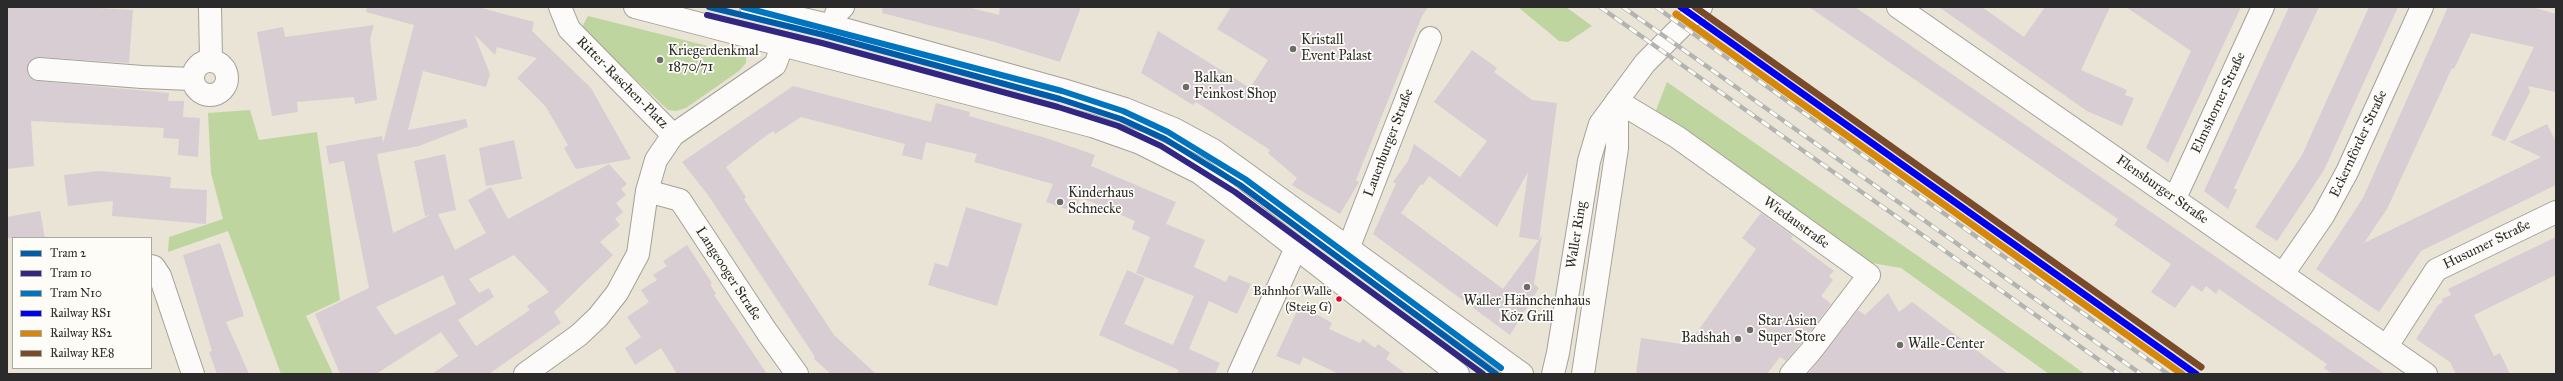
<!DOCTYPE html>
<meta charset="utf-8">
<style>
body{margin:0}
#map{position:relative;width:2563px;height:381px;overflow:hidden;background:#e9e4d5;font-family:"IM FELL Great Primer",serif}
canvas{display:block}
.frame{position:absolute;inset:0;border:8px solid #2b2b2b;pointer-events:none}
.legend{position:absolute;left:12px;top:237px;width:140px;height:132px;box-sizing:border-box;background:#fdfcf7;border:1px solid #a9a8a5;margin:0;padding:5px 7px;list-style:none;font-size:12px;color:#2b2b2b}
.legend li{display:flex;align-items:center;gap:8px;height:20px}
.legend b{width:20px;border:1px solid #a9a8a5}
</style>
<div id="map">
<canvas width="2563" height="381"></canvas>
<div class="frame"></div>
<ul class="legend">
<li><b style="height:5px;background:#005ca9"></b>Tram 2</li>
<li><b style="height:5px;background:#312783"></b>Tram 10</li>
<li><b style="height:5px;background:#0075bf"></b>Tram N10</li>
<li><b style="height:5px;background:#00e"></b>Railway RS1</li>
<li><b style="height:5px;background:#d58709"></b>Railway RS2</li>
<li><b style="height:5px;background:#7a4b2a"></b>Railway RE8</li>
</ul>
</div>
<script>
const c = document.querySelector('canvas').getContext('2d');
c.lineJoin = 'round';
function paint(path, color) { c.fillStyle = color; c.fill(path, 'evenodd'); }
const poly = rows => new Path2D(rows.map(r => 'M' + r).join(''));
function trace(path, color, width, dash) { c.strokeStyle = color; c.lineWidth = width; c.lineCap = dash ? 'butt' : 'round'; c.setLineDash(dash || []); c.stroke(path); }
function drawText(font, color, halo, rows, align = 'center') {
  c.font = font + ' "IM FELL Great Primer",serif'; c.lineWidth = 3.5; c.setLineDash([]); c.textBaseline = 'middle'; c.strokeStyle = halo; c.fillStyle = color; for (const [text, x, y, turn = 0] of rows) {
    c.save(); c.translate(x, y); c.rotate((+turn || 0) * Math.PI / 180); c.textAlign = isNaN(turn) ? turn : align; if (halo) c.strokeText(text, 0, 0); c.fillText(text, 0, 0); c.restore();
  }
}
const green = poly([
 [1518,7,1566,7,1592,26,1568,42,1559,41],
 [588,16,740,54,746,57,746,63,739,71,686,108,676,111,668,110,585,31,583,25],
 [1667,82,1941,272,2085,374,2049,374,1901,268,1866,262,1655,113],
 [250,110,259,140,317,132,340,300,306,316,333,374,281,374,228,231,168,252,169,237,223,219,211,173,208,113]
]);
const building = poly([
 [7,7,81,7,133,10,129,63,40,57,29,62,28,74,38,81,169,93,168,101,184,101,183,117,200,118,198,157,178,155,179,139,163,138,164,128,31,121,34,166,7,169],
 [367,7,478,7,534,22,532,31,591,88,631,159,576,169,564,148,568,145,546,107,517,78,537,58,497,47,495,55,474,34,490,74,486,87,423,71,408,130,466,119,468,127,419,146,377,154,393,233,430,215,425,216,414,161,445,154,456,210,438,214,455,250,486,233,468,200,491,187,508,219,609,164,627,184,621,189,626,195,616,203,623,212,615,219,620,225,600,242,613,255,554,312,561,323,489,374,432,374,458,356,441,332,376,374,340,374,315,314,369,288,344,161,329,164,326,146,382,136,383,143,414,25,366,12],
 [514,255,549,292,527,306,530,310,476,346,458,320,494,297,489,288,479,293,469,279],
 [443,275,456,304,395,335,376,307],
 [883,7,967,7,999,15,1000,7,1081,7,1060,62,995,42,882,13],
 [1231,7,1428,7,1422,16,1356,180,1359,182,1340,214,1292,185,1297,178,1268,153,1270,150,1196,102,1193,105,1141,73,1158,31,1250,88,1268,60,1217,29],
 [1809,7,1855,7,2385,374,2332,374,2324,368,2327,364,2219,289,2216,294,2206,286,2202,292,2192,285,2175,308,2151,292,2171,264,2114,225,2118,219],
 [1939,7,1982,7,2024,37,2045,7,2110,7,2081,70,2127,90,2125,95,2134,98,2122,126,2087,111],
 [2126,7,2241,7,2168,163,2146,148,2191,51],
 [2289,7,2319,7,2234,188,2237,190,2228,209,2204,191],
 [2369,7,2398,7,2324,170,2277,241,2255,227,2302,155],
 [2448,7,2532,7,2556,14,2556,92,2528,86,2530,92,2505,141,2491,135,2534,47,2471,33,2454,69,2452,68,2387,209,2364,243,2541,157,2509,142,2547,124,2556,142,2556,185,2421,251,2379,312,2316,269,2363,198],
 [374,25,370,39,377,100,355,104,354,97,297,102,298,112,272,116,257,32,283,27,285,37],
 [1472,50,1497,68,1494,72,1532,100,1557,103,1539,240,1542,235,1534,284,1539,288,1510,335,1373,234,1396,184,1393,182,1408,161,1414,144,1460,177,1487,141,1434,102],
 [1528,172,1519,237,1539,240,1503,289,1401,213,1421,184,1423,185,1429,176,1497,227],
 [793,86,931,122,936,103,970,112,969,116,1046,138,1095,155,1091,166,1176,202,1166,224,1205,240,1194,267,1226,282,1229,275,1251,284,1237,314,1209,301,1189,349,1220,363,1215,374,1177,374,1179,370,1099,335,1127,270,1145,278,1124,324,1173,345,1194,296,1136,273,1150,237,1132,229,1135,221,1080,197,1075,212,1046,202,1053,184,974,162,977,154,926,142,922,160,902,155,905,144,801,117,775,134,773,131,759,141,726,167,746,197,744,199,834,335,876,374,831,374,814,359,815,357,708,195,682,162],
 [514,140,522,179,486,186,479,148],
 [99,171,171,177,170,188,207,190,206,224,112,216,113,201,68,206,64,175],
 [966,207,1022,224,997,306,928,285,935,263,948,267],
 [40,211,45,238,7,238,7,217],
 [1761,213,1793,236,1791,239,1834,271,1829,276,1833,280,1821,296,1831,304,1801,343,1786,361,1780,357,1767,374,1636,374,1641,338,1688,345,1756,249,1742,238],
 [2556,237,2556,275,2474,315,2494,356,2500,353,2510,374,2456,374,2450,362,2416,339,2438,305,2443,302,2442,299,2451,295,2448,289],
 [220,243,244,316,226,322,249,374,217,374,209,352,212,351,183,255],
 [687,245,712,283,710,284,716,294,714,295,767,374,677,374,661,348,635,365,625,348,641,337,627,317,649,302,641,290,657,280,653,275,667,266,663,261],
 [1888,293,1899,312,1912,302,2008,374,1808,374,1858,310,1865,315],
 [1300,305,1332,323,1329,329,1360,343,1363,339,1375,348,1378,344,1390,353,1386,359,1406,374,1339,374,1303,357,1300,365,1276,356]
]);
const minor = poly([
 [210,7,211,60],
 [560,7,569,29,673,135],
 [1898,7,2426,374],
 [833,26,836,14,843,7],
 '193 78a17 17 0 1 1 34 0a17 17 0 1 1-34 0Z',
 [39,69,142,77,192,79],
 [1617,101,1677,137,1869,275,1811,351,1791,374],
 [647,191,680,200,767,332,797,374],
 [2175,198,2263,7],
 [1348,249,1430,38],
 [151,266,154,267,160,276,193,374],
 [2283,274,2323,216,2347,172,2422,7],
 [2387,346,2436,270,2556,212],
 [525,374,579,335,598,317,617,293,638,254,647,191,656,160,673,135,775,65,783,44],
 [1239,374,1295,250]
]);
const major = poly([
 [635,7,982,97,1092,126,1140,143,1200,173,1458,374],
 [751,7,833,26,1063,90,1125,109,1174,129,1213,150,1522,374],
 [1553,374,1558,353,1589,161,1600,124,1645,63,1701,7],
 [1583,374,1617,148,1617,101]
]);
const rail = poly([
 [1600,7,2119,374],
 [1623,7,2141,374],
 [1656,7,2168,374]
]);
const rail1 = poly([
 [1681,7,2196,374]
]);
const rail2 = poly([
 [1676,14,2182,374]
]);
const rail3 = poly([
 [1695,7,2201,367]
]);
const tram1 = poly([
 [709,7,824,35,1060,99,1121,119,1165,139,1240,185,1496,374]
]);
const tram2 = poly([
 [707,15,822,43,1058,107,1118,126,1161,146,1235,192,1483,374]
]);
const tram3 = poly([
 [743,7,1062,91,1123,111,1168,132,1245,179,1501,368]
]);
const markers = [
 [1293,49,4,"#6e6c66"],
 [660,60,4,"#6e6c66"],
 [1186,87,4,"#6e6c66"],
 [1060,202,4,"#6e6c66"],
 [1527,287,4,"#6e6c66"],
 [1339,299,3.5,"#e4002b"],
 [1750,330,4,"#6e6c66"],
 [1738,339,4,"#6e6c66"],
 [1900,345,4,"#6e6c66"]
];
const busNames = [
 ["Bahnhof Walle",1332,292],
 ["(Steig G)",1332,308]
];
const poiNames = [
 ["Kristall",1301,41],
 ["Event Palast",1301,57],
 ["Kriegerdenkmal",668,52],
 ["1870/71",668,68],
 ["Balkan",1194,79],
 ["Feinkost Shop",1194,95],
 ["Kinderhaus",1068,194],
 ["Schnecke",1068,210],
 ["Waller Hähnchenhaus",1527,302,"center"],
 ["Köz Grill",1527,318,"center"],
 ["Star Asien",1758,322],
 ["Super Store",1758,338],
 ["Badshah",1730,339,"right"],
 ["Walle-Center",1908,345]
];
const streetNames = [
 ["Ritter-Raschen-Platz",622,83,45],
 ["Elmshorner Straße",2219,103,-65],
 ["Lauenburger Straße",1389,143,-69],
 ["Eckernförder Straße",2359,144,-65],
 ["Flensburger Straße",2162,190,35],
 ["Wiedaustraße",1796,223,36],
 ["Waller Ring",1577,235,-81],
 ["Husumer Straße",2487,245,-26],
 ["Langeooger Straße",728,274,57]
];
paint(green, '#bfd5a0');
paint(building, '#d7cdd3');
trace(minor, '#a4a199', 24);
trace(major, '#a4a199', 24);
trace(minor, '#fcfbf9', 22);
trace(major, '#fcfbf9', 22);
trace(rail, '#b3b3b0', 4.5);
trace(rail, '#fdfcf7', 3, [9]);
trace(rail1, '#00e', 7);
trace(rail2, '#d58709', 7);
trace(rail3, '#7a4b2a', 7);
trace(tram1, '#005ca9', 6);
trace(tram2, '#312783', 6);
trace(tram3, '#0075bf', 6);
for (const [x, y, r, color] of markers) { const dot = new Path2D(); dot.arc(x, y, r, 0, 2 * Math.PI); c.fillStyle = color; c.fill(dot); trace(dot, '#fdfcf7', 1.5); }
drawText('13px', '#2b2b2b', '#fdfcf7', busNames, 'right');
drawText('14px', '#2b2b2b', '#fdfcf7', poiNames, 'left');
drawText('14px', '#2b2b2b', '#fdfcf7', streetNames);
</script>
